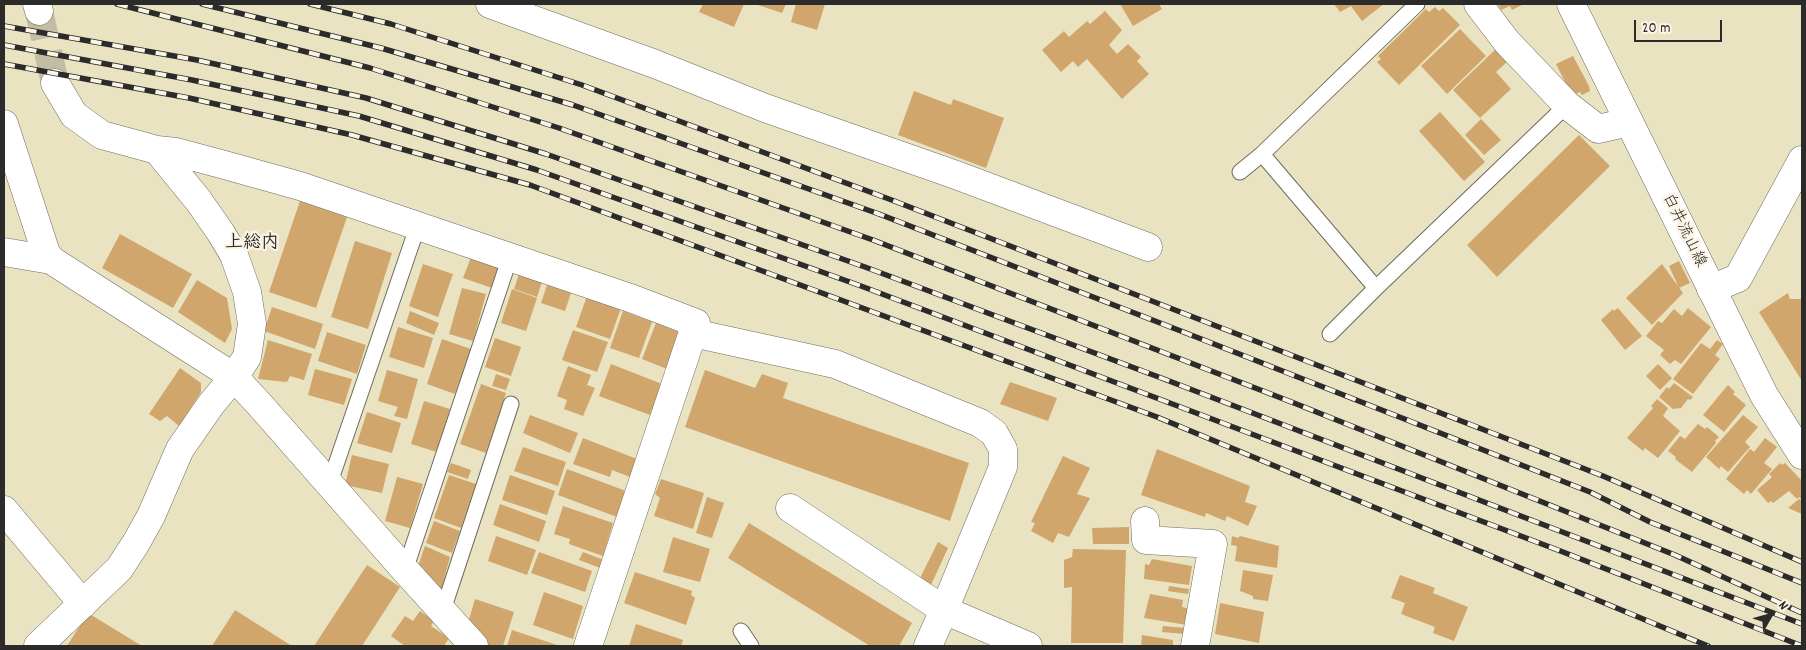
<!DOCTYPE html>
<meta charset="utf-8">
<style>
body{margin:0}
#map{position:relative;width:1806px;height:650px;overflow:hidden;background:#e9e3c1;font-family:Dekko,sans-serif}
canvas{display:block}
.frame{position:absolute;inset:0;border:5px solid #2b2b2b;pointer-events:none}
.north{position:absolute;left:1746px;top:590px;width:50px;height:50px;-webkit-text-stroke:4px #fcf5e5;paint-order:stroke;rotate:52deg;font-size:14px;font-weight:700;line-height:20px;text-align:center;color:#2b2b2b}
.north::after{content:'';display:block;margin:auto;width:18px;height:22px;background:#2b2b2b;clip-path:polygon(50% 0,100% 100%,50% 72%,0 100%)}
.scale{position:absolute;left:1634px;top:20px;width:88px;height:22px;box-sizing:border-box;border:2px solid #2b2b2b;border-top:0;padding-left:6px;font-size:15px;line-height:18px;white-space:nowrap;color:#2b2b2b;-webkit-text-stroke:4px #fcf5e5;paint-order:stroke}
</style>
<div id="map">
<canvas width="1806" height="650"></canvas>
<div class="frame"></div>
<div class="north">N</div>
<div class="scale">20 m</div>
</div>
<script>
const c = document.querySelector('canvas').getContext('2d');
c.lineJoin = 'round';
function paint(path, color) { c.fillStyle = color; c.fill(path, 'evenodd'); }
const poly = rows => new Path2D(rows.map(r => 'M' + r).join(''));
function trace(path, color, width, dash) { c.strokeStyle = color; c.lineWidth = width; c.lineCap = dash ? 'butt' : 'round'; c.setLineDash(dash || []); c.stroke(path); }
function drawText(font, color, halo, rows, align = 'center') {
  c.font = font + ' Dekko,"Klee One",sans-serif'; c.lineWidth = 4.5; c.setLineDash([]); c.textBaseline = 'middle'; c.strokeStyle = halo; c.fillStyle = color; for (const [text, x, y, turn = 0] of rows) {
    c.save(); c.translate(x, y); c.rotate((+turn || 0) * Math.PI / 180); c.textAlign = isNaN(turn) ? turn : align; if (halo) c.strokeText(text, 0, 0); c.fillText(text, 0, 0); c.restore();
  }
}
const building = poly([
 [703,4,744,4,734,27,699,12],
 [755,4,786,4,782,13],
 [796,4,825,4,817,30,791,22],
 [1120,4,1159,4,1162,9,1133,26],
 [1334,4,1384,4,1362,21,1351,6,1340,12],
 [1498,4,1524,4,1512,10,1510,6,1501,10],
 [1435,7,1439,11,1443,8,1460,25,1399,85,1377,62,1381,59,1378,56,1426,9,1429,12],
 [1105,11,1122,30,1109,45,1117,54,1128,44,1141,57,1137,61,1149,74,1122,99,1087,59,1078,67,1073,61,1061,72,1042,50,1064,31,1069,37,1087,21,1090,24],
 [1460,29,1486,56,1447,94,1421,66],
 [1498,47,1510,59,1496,72,1511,89,1480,118,1453,90],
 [1573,56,1589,86,1590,91,1582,95,1580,92,1572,96,1556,64],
 [914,91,951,105,953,99,1004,118,986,168,898,135],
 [1440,112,1485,162,1464,181,1419,131],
 [1481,119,1501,140,1484,155,1465,135],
 [1579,135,1610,166,1497,277,1467,245],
 [300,201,347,217,316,308,269,292],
 [120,234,192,274,173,308,102,268],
 [355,241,392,253,368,329,331,317],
 [473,252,503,263,495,289,463,278],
 [1679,261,1690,283,1679,288,1669,266],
 [423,264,453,274,438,317,409,306],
 [1662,264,1683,293,1652,325,1626,298],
 [520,271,543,279,537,297,514,289],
 [197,280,227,298,232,329,225,343,178,312],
 [547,285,571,293,565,311,541,303],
 [462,288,486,294,473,341,449,334],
 [512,289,537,298,526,331,501,323],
 [588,293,622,305,610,339,576,327],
 [1788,293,1790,299,1802,299,1802,381,1759,312],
 [272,307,323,324,315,349,264,331],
 [1618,308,1642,336,1625,350,1601,320,1613,309,1614,311],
 [1688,308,1711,327,1681,364,1675,360,1670,364,1660,355,1664,350,1646,336,1658,321,1662,323,1674,309,1682,316],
 [410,311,439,323,434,335,406,323],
 [623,311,652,322,639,358,610,348],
 [656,323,681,333,667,369,642,359],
 [398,327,433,338,424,368,389,357],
 [573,330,608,342,597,372,562,360],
 [327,332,366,345,357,374,318,361],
 [495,338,521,347,511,376,485,367],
 [442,339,471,349,455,394,427,384],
 [268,340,312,354,304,380,290,376,287,382,258,379],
 [1717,340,1723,344,1715,355,1720,359,1693,394,1673,379,1701,343,1710,349],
 [611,364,662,384,650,415,599,396],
 [1658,364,1672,378,1660,390,1646,376],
 [568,366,591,375,587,385,595,388,583,416,564,409,567,400,557,396],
 [180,368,201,383,201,392,179,426,167,416,160,421,149,414],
 [315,369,352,379,344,405,308,395],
 [387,370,418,379,407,419,394,416,398,407,378,401],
 [705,370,755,388,762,374,788,383,783,398,969,463,950,521,685,427],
 [496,374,510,379,506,390,492,386],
 [1010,382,1057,398,1048,421,1000,404],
 [1674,383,1693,397,1690,400,1688,399,1681,408,1673,409,1659,397,1667,387,1669,389],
 [481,384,506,393,486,453,460,444],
 [1728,385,1735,392,1733,394,1746,405,1724,432,1703,415],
 [1657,399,1668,408,1663,416,1680,431,1658,458,1645,448,1643,451,1627,438,1653,408,1651,406],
 [424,401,450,409,437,452,411,444],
 [367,412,401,423,392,453,357,443],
 [530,415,578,433,570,453,523,433],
 [1743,415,1758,427,1745,442,1750,447,1728,472,1721,466,1719,469,1706,457],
 [1698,424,1705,429,1707,427,1719,437,1715,441,1716,443,1692,472,1675,459,1676,457,1668,451,1680,436,1685,439],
 [583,438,637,459,630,477,612,470,610,477,573,464],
 [1765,438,1777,447,1764,463,1772,469,1751,494,1747,490,1744,494,1726,479,1750,449,1754,452],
 [523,447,566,462,558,486,514,471],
 [1157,449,1250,486,1245,502,1257,506,1248,526,1227,516,1225,521,1206,513,1205,517,1141,495],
 [352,455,389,464,382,493,345,485],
 [1063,456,1090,468,1077,494,1090,498,1069,537,1058,533,1053,543,1031,531,1035,523,1031,522],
 [451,463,471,470,468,479,447,472],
 [1780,463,1782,465,1785,463,1802,481,1802,500,1799,497,1797,499,1789,491,1773,503,1771,501,1768,503,1757,490,1772,477,1769,474],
 [567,469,626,491,617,517,558,495],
 [449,475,476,484,461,528,434,518],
 [510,475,555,491,547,515,502,500],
 [397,477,423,484,410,528,385,521],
 [661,479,704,493,693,529,654,516,660,498,655,494],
 [707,497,724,503,712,538,696,533],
 [1799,499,1802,501,1802,514,1788,508],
 [500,504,546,521,539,542,493,525],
 [563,506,613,523,603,556,569,544,570,539,554,534],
 [434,521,460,531,452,553,426,543],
 [749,523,912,623,899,646,870,646,728,558],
 [1129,527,1129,544,1093,544,1092,528],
 [496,536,536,550,527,575,488,561],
 [1232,536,1238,538,1240,536,1279,546,1277,568,1235,561,1237,546,1231,545],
 [673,537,710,549,700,582,663,572],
 [938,542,948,548,931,585,920,578],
 [425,546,450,557,441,591,421,575,424,569,418,566],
 [1073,549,1126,550,1123,643,1071,643,1072,587,1064,588,1064,560,1072,557],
 [539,552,592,571,585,592,531,573],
 [583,552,604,560,600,568,579,560],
 [1152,559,1192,566,1189,585,1144,579,1145,564,1149,565],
 [367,565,400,587,362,646,314,646],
 [1243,570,1273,575,1268,601,1253,599,1253,596,1240,591],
 [635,572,692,591,691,595,695,598,686,625,624,603],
 [1400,575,1435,588,1433,593,1468,607,1454,641,1433,633,1435,627,1401,614,1405,603,1391,598],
 [1169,586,1189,589,1188,594,1168,591],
 [544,592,583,606,573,639,533,625],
 [1150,594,1183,600,1182,607,1191,609,1187,625,1144,618],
 [475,599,514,612,503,646,485,646,468,623],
 [1220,603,1264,612,1259,643,1215,634],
 [235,610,292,646,212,646],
 [420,611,434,621,431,626,449,638,444,646,405,646,391,636,405,616,413,621],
 [88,613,142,646,67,646],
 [636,624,683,640,681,646,629,646],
 [1163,626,1185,628,1185,634,1162,632],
 [512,630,560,646,507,646],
 [1142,635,1173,640,1173,646,1141,646]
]);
const minorTunnel = poly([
 [39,11,55,83]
]);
const service = poly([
 [1262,154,1376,288],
 [1240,172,1262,154,1417,4],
 [1330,334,1376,288,1567,105],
 [330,482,418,225],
 [405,570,510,257],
 [443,610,511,404],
 [741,631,751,646]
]);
const minor = poly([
 [37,4,39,11],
 [490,4,655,64,765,108,956,175,1148,247],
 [1478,4,1507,42,1567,105,1598,129,1629,122],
 [55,83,74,115,102,135,157,150,176,152,221,164,300,186,633,299,696,323,588,646],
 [4,124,46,253,51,260,234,377,260,405,405,570,474,646],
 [4,252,51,260],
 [1711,289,1738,278,1802,160],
 [790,508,944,610,1028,646],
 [4,510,83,604],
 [1145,521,1146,540,1213,544,1195,646],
 [38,646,119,569,136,543,151,516,180,449,212,403,234,377,247,357,252,324,247,292,234,255,221,233,198,200,157,150],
 [928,646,944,610]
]);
const tertiary = poly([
 [693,333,835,364,980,423,994,433,1003,449,1003,467,944,610]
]);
const secondary = poly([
 [1571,4,1764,395,1802,455]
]);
const rail = poly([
 [117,4,370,68,559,128,873,240,1294,403,1675,555,1802,613],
 [202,4,381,48,573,105,879,214,1186,333,1590,492,1650,522,1802,583],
 [310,4,391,24,582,85,889,199,1603,476,1802,562],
 [4,26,197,60,366,98,546,154,865,267,1164,379,1802,624],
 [4,45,192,80,359,116,537,170,861,286,1563,552,1802,646],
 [4,64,189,98,352,135,530,185,1157,417,1708,646]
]);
const streetNames = [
 ["白井流山線",1683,231,64]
];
const neighbourhoodNames = [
 ["上総内",252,245]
];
paint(building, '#d0a66d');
trace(minorTunnel, '#c3bea3', 28, [28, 14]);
trace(service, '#6e6b60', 17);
trace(minor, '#6e6b60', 29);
trace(tertiary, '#6e6b60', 29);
trace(secondary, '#6e6b60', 29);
trace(service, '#fff', 15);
trace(minor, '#fff', 28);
trace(tertiary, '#fff', 28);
trace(secondary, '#fff', 28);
trace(rail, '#2b2b2b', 5.5);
trace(rail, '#fcf5e5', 4, [11]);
drawText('16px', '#2b2b2b', '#fcf5e5', streetNames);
drawText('bold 18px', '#2b2b2b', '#fcf5e5', neighbourhoodNames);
</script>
